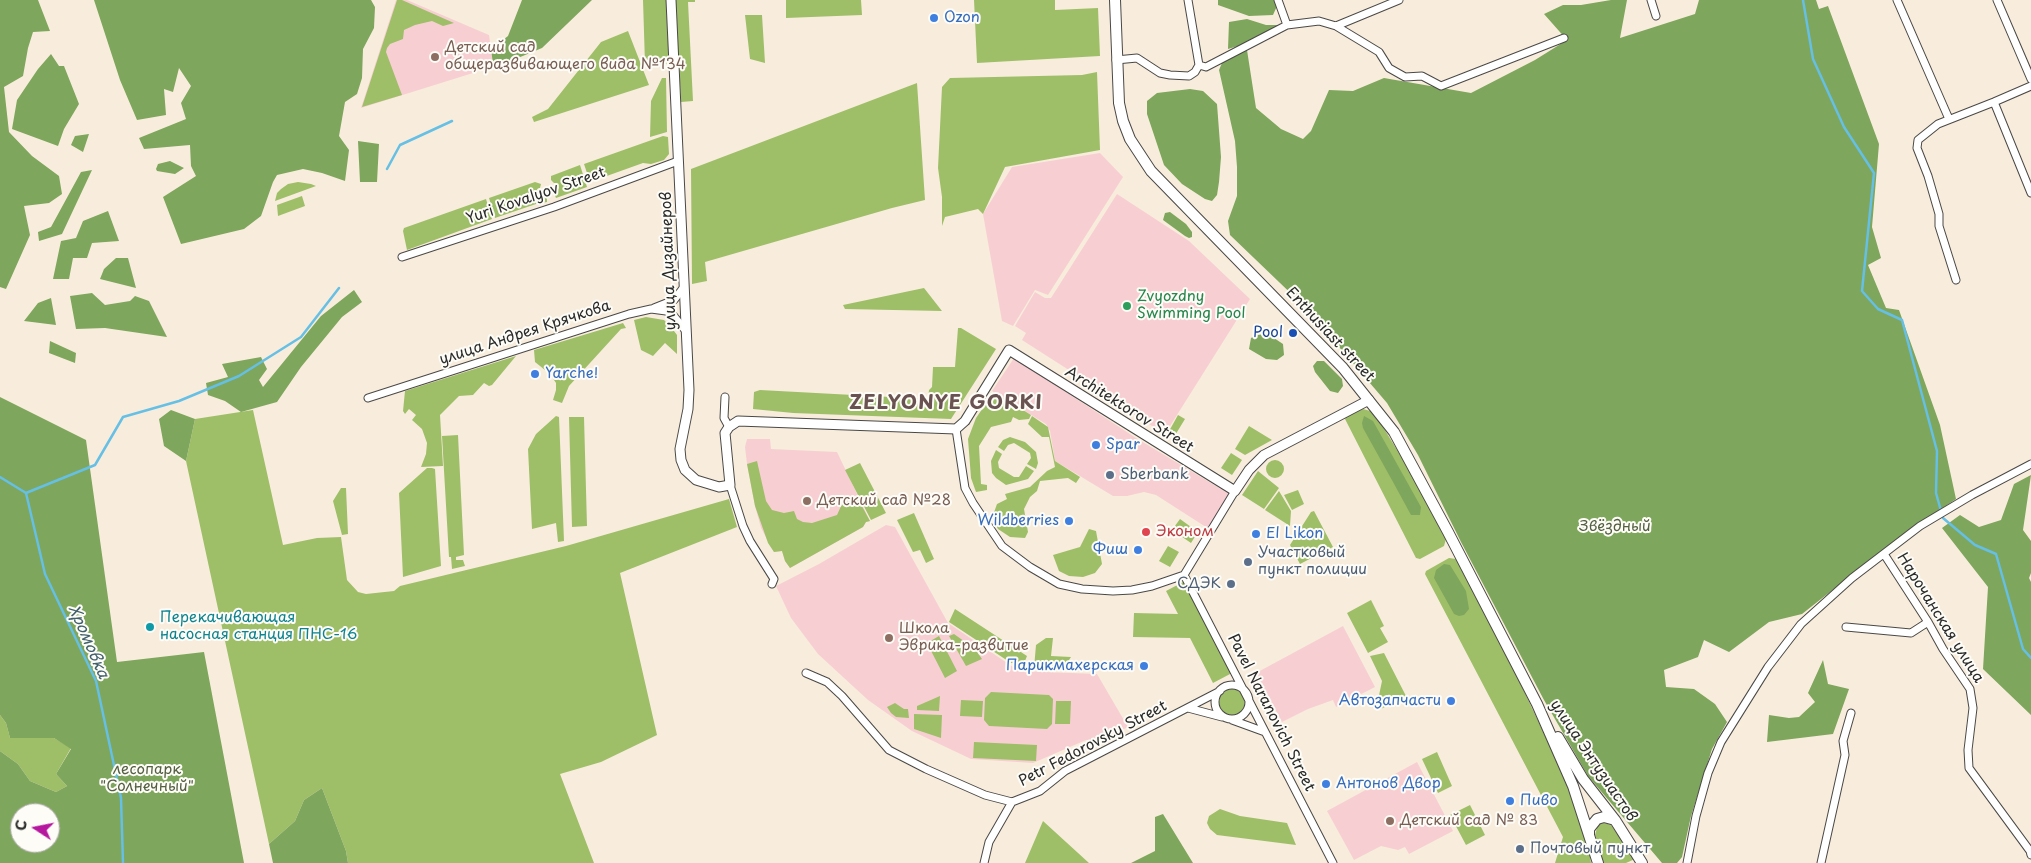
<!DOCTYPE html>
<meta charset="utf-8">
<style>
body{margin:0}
#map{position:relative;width:2031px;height:863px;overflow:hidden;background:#f8eddc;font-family:"Playpen Sans",sans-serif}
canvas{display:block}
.north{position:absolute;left:10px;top:803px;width:50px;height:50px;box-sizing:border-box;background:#fdfcf7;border:1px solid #a9a8a5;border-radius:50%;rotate:281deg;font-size:14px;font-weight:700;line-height:20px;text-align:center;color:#2b2b2b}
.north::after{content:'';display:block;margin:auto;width:18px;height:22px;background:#b5179e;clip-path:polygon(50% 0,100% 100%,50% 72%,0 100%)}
</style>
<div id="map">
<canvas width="2031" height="863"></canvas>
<div class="north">С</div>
</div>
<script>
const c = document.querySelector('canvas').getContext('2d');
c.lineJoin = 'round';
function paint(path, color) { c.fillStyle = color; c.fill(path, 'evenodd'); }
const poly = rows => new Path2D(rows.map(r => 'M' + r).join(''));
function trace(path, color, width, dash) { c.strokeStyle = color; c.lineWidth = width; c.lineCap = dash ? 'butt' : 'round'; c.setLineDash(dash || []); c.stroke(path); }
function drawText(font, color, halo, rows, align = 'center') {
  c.font = font + ' "Playpen Sans",sans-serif'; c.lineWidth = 4; c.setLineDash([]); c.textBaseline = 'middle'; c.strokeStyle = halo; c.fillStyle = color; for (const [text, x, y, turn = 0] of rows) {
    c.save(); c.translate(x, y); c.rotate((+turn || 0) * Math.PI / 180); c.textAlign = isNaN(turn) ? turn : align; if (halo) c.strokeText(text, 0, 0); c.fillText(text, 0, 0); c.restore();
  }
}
const built = poly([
 [396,0,407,0,489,35,493,64,473,73,361,108],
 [1100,153,1123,177,1048,295,1035,290,1013,326,1002,321,983,214,1012,167],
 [1117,194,1189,241,1250,299,1165,434,1084,384,1086,381,1022,340,1026,333,1015,326,1035,292,1045,298,1051,298],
 [1014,358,1136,438,1231,495,1209,529,1156,495,1144,492,1127,496,1113,496,1055,461,1050,431,1046,424,992,391],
 [747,439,770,439,771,449,837,452,870,521,866,522,863,527,790,568,785,561,782,551,774,552,761,528,755,506,747,464,745,447],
 [886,525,895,527,948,623,1019,671,1097,674,1128,727,1097,743,1086,740,1033,763,971,759,912,731,868,700,818,654,791,618,776,586,819,564],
 [1343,626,1375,687,1336,707,1333,700,1308,709,1282,722,1256,673],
 [1417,762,1453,831,1409,854,1405,847,1398,850,1381,846,1354,860,1327,811]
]);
const green = poly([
 [397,0,402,0,454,23,443,26,432,21,415,25,404,30,403,39,390,44,387,48,386,52,402,95,362,107],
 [643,0,695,0,695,2,688,2,693,101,681,102,679,63,645,64],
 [786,0,861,0,862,15,786,18],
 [974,0,1055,0,1055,10,1098,8,1100,56,977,63],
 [745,15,762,15,765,63,750,59],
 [628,31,649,85,534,122,532,117,548,109,601,42],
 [1097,72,1100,150,1005,167,983,214,978,209,945,217,942,226,942,197,938,168,942,87,950,78,1082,75],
 [662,78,666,78,667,132,650,137,651,101],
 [917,83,925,200,892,208,705,262,707,281,692,284,691,169],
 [663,136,668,137,669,154,664,160,651,164,643,163,590,182,584,164],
 [580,165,587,187,556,198,554,193,559,188,557,183,554,183,551,180,551,176],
 [298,182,311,184,316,186,275,201,277,193,281,189,288,184],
 [535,182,541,184,540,188,537,189,539,196,547,197,547,202,536,204,495,218,489,198],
 [302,196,305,206,278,216,277,205],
 [486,199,492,219,407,250,403,231,404,228],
 [924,288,942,311,845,309,843,305],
 [646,317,664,320,671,327,677,335,677,354,665,343,653,356,641,350,634,320],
 [623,323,626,328,621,329,569,386,562,403,553,400,556,390,556,383,552,377,554,373,548,368,545,370,535,362,534,350],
 [958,328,961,328,996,349,951,419,793,413,753,409,754,392,760,390,928,399,929,390,932,387,933,367,955,367],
 [516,356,492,385,489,386,484,383,473,395,459,396,440,415,443,466,421,467,426,454,427,443,422,429,412,420,416,415,409,409,405,414,403,411,405,391],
 [994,392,1031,415,1029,419,1019,420,1013,417,1011,422,991,427,979,446,981,484,987,485,987,490,976,492,971,478,968,439,976,418],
 [1363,409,1374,412,1411,473,1446,539,1444,546,1420,559,1416,558,1345,419,1346,417],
 [253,410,283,545,317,538,341,537,347,580,358,592,366,594,394,591,400,586,566,546,729,499,737,527,620,573,657,735,601,762,560,774,594,863,348,863,346,851,322,788,304,800,295,821,269,844,186,461,195,419],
 [1178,415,1185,419,1174,437,1168,433],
 [556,416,559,417,564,541,558,542,556,523,532,529,528,449,536,434],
 [1032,416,1048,427,1055,461,1080,477,1076,483,1068,478,1040,481,1037,491,1030,497,1024,509,1028,532,1025,538,1010,537,998,529,992,518,997,504,1007,499,1005,494,1030,487,1047,471,1055,467,1049,437,1042,437,1028,424],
 [569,417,584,417,587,526,572,527],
 [1249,426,1272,440,1245,455,1235,449],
 [458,435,464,555,456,557,456,560,463,560,465,566,452,569,451,557,449,557,442,436],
 [1010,437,1025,442,1036,452,1038,463,1036,469,1027,464,1031,458,1030,453,1014,443,1008,445,1004,451,998,447,1003,440],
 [996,450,1002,454,998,462,999,468,1014,477,1019,477,1026,466,1034,471,1028,479,1006,485,996,478,992,473,991,461],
 [1231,453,1242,460,1232,475,1221,468],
 '1266 469a9 9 0 1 1 18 0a9 9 0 1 1-18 0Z',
 [757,461,766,501,772,510,784,513,794,511,797,519,803,522,812,523,837,515,842,504,857,497,870,521,866,522,863,527,790,568,785,561,782,551,774,552,768,543,755,506,747,464],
 [860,463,886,513,871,520,845,470],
 [432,468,435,469,441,566,403,577,399,493,427,468],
 [1258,471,1279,488,1264,509,1242,495],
 [341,488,346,488,348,534,342,535,333,501],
 [1298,490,1304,504,1292,510,1284,495],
 [1279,491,1291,511,1290,526,1265,510],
 [1314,511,1333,547,1300,564,1290,545,1311,512],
 [914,513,934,559,926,563,920,550,913,552,897,520],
 [1180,519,1198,532,1191,543,1172,530],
 [1089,529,1096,531,1102,564,1095,573,1083,577,1069,576,1059,571,1053,555,1080,547],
 [1168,546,1179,552,1170,567,1159,561],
 [1449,558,1456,559,1515,672,1564,776,1589,850,1591,863,1555,863,1563,837,1425,574,1426,571],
 [1185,581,1232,673,1213,683,1190,638,1133,637,1134,613,1178,614,1166,591],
 [1371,600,1384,626,1380,628,1388,642,1368,653,1347,613],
 [955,609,1027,656,1025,661,1011,663,949,622],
 [954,634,975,649,982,659,966,666,949,636],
 [939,636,957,671,945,678,927,643],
 [1046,638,1053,638,1051,656,1071,657,1063,669,1034,668,1036,645],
 [1384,653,1406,696,1379,710,1377,705,1382,681,1370,656],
 '1219 702a13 13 0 1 1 26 0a13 13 0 1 1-26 0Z',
 [991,692,1049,695,1053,699,1052,724,1047,729,989,726,984,720,985,698],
 [940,696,939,711,917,710,917,706],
 [961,700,983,701,982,717,960,716],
 [1056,701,1071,701,1070,724,1055,724],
 [895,703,904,709,908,709,909,718,896,717,891,713,887,707],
 [914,714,942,715,941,738,914,729],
 [0,715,6,723,10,738,54,738,71,748,56,774,67,786,56,792,30,781,18,764,0,751],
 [974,742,1037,745,1036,761,973,758],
 [1437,752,1452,786,1438,793,1422,759],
 [1470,805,1485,835,1466,845,1450,815],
 [1220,809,1240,816,1287,823,1296,845,1217,835,1210,829,1207,823,1209,816],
 [1043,821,1089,863,1025,863],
 [1604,823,1611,825,1635,859,1626,863,1603,863,1595,835,1598,824]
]);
const forest = poly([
 [0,0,38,0,50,31,33,32,28,48,23,76,4,87,9,132,32,156,59,176,62,194,49,203,24,206,30,235,6,289,0,287],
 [94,0,371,0,375,7,374,28,363,49,362,78,357,94,345,102,339,136,349,150,345,181,322,173,303,169,277,175,273,182,261,216,244,229,181,244,163,197,196,176,191,166,190,145,144,149,139,138,186,119,181,103,191,86,179,68,173,92,164,89,166,115,137,120,120,80],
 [522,0,592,0,542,48,513,60,493,64,491,49,508,36],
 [1218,0,1275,0,1277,6,1273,15,1249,16,1218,5],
 [1611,0,1627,0,1620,38,1695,14,1699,0,1816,0,1819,9,1828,6,1879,144,1872,227,1881,258,1868,265,1886,308,1899,310,1940,425,1956,499,1905,533,1802,614,1769,622,1729,652,1704,640,1698,657,1664,670,1666,687,1694,689,1715,704,1727,722,1712,749,1691,816,1682,857,1677,863,1662,863,1588,776,1544,700,1461,542,1418,455,1387,403,1304,306,1230,235,1228,221,1237,196,1237,167,1235,141,1219,70,1222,63,1247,50,1256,108,1281,129,1303,139,1311,131,1329,90,1353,91,1384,78,1471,93,1535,60,1567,40,1544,14,1563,5,1581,5],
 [1247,19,1266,25,1279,25,1248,43,1228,49,1229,22],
 [51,54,59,66,64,66,79,104,64,129,58,146,12,129,17,100,38,69],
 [1190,89,1203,91,1217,104,1221,157,1219,182,1217,195,1212,201,1205,199,1182,184,1164,165,1147,114,1147,101,1157,93],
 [89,134,83,152,71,145,75,136],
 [358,141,379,144,377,182,360,182],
 [170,161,184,168,175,174,157,171,156,169,158,164],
 [92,170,62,234,39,241,38,232,51,227,81,172],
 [108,211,119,241,92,243,87,258,73,258,69,279,53,279,61,241,76,238,83,221],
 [1170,212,1186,224,1192,232,1192,237,1189,238,1185,236,1163,220,1165,213],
 [116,258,128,258,136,288,100,279,104,269],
 [354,290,362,302,342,317,301,367,277,402,241,412,225,401,208,395,206,383,228,377,222,364,261,357,267,369,259,380,263,387,321,316],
 [92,293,105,305,130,301,135,296,149,301,167,337,105,328,76,329,70,296],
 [51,298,56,325,24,321,38,303],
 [1268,334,1283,344,1284,355,1277,360,1266,359,1249,349,1251,338,1256,335],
 [50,341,76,353,75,363,49,353],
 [1317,361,1324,361,1342,379,1343,386,1338,393,1330,391,1315,372,1313,366],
 [0,397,86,440,117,662,204,652,244,863,0,863,0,751,18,764,30,781,56,792,67,786,56,774,71,749,54,738,10,738,6,723,0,715],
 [20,813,50,813,50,843,20,843],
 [171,410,195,419,186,461,164,446,159,419],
 [1364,416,1373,421,1421,507,1420,515,1411,515,1393,482,1363,428,1362,423],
 [2031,475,2023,530,2031,541,2031,573,2029,578,2031,582,2031,715,1983,669,1988,587,1942,528,1960,515,1979,527,2001,520,2014,484],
 [1444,564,1450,565,1466,591,1469,609,1464,615,1459,616,1454,614,1434,578,1436,570],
 [1823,660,1828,684,1849,689,1833,734,1767,742,1769,715,1789,718,1799,717,1815,702,1808,693],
 [322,788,346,851,348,863,273,863,269,844,295,821,304,800],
 [1163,814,1193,863,1131,863,1155,851,1155,817]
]);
const stream = poly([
 [1803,0,1813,59,1844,127,1874,173,1862,291,1878,309,1902,320,1937,451,1936,493,1943,518,1975,545,1996,554,2023,649,2031,658],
 [387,169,400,145,452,121],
 [0,477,26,493,45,574,96,681,121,798,123,863],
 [26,493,95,465,123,417,179,401,239,376,301,337,339,288]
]);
const minor = poly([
 [1278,0,1287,25],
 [1651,0,1656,16],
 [1897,0,1949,119],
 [1997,0,2031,79],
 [1336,26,1379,52,1389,68,1405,77,1422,76,1441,86,1564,38],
 [1116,60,1137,58,1160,73,1170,75,1189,76,1195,72,1199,65,1188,0],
 [1199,65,1206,67,1287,25,1319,21,1336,26,1399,0],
 [1994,102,2031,193],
 [402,257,554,207,678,161],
 [1956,280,1939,226,1939,214,1928,176,1917,148,1918,140,1938,124,1994,102,2031,86],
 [654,308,674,300,684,287],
 [725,397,724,418,729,427],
 [368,398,629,314,651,309,666,311,673,315,685,330],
 [956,429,965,488,973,503,1002,546,1030,567,1059,584,1082,589,1113,591,1132,590,1152,586,1184,575,1235,491],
 [730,485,743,526,750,541,774,579,772,584],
 [1884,554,1928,622,1943,649,1970,689,1973,708,1968,750,1969,768,2030,851,2031,855],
 [1184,575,1333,863],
 [1846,627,1911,633,1928,622],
 [806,673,827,682,842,696,889,750,926,769,985,795,1012,802],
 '1215 702a17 17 0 1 1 34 0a17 17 0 1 1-34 0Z',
 [1188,708,1222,717],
 [1232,720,1265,732],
 [984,863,989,842,1012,802,1040,791,1065,771,1220,691],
 [1687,863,1696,816,1708,773,1721,742,1768,667,1801,624,1852,578,1920,526,1972,495,2031,464],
 [1821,863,1845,755,1843,741,1851,713]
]);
const tertiary = poly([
 [671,0,689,390,688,409,680,449,681,460,685,470,696,480,719,487,730,485,725,433,729,427,738,421,956,429,965,421,1009,350,1235,491,1249,470,1264,455,1369,400]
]);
const secondary = poly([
 [1115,0,1119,103,1123,121,1130,139,1151,171,1343,368,1394,432,1448,532,1537,704,1573,786,1598,863],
 [1558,737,1583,779,1615,820,1642,863],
 [1589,834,1589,829,1597,819,1604,817,1615,820]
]);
const markers = [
 [934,18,5,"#3f7fe0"],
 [435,57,5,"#8d6e63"],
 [1127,306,5,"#2e9e5b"],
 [1293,333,5,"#1a4fb4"],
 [535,374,5,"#3f7fe0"],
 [1096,445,5,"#3f7fe0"],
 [1110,475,5,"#5c6f8a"],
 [807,501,5,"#8d6e63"],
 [1069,521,5,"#3f7fe0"],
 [1146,532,5,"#e0444e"],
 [1256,534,5,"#3f7fe0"],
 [1138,550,5,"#3f7fe0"],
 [1248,562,5,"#5c6f8a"],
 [1231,584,5,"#5c6f8a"],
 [150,627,5,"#0f9aa8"],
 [889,638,5,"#8d6e63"],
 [1144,666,5,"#3f7fe0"],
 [1451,701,5,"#3f7fe0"],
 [1326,784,5,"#3f7fe0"],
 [1510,801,5,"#3f7fe0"],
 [1390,821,5,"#8d6e63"],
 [1520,849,5,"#5c6f8a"]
];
const shopNames = [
 ["Ozon",944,18],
 ["Yarche!",545,374],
 ["Spar",1106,445],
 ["Wildberries",1059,521,"right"],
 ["El Likon",1266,534],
 ["Фиш",1128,550,"right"],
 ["Парикмахерская",1134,666,"right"],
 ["Автозапчасти",1441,701,"right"],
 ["Антонов Двор",1336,784],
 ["Пиво",1520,801]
];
const educationNames = [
 ["Детский сад",445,48],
 ["общеразвивающего вида №134",445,65],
 ["Детский сад №28",817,501],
 ["Школа",899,629],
 ["Эврика-развитие",899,646],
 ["Детский сад № 83",1400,821]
];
const streetNames = [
 ["Yuri Kovalyov Street",536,196,-19],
 ["улица Дизайнеров",669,261,-92],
 ["улица Андрея Крячкова",525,333,-18],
 ["Enthusiast street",1330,335,47],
 ["Architektorov Street",1129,410,32],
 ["Нарочанская улица",1940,618,58],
 ["Pavel Naranovich Street",1271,713,63],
 ["Petr Fedorovsky Street",1093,744,-28],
 ["улица Энтузиастов",1593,761,56]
];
const leisureNames = [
 ["Zvyozdny",1137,297],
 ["Swimming Pool",1137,314]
];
const transitNames = [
 ["Pool",1283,333]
];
const serviceNames = [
 ["Sberbank",1120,475],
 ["Участковый",1258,553],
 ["пункт полиции",1258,570],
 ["СДЭК",1221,584,"right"],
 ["Почтовый пункт",1530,849]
];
const parkNames = [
 ["Звёздный",1615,527],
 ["лесопарк",147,770],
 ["\"Солнечный\"",147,787]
];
const healthNames = [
 ["Эконом",1156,532]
];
const cultureNames = [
 ["Перекачивающая",160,618],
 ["насосная станция ПНС-16",160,635]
];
const waterNames = [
 ["Хромовка",88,642,66]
];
const districtNames = [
 ["ZELYONYE GORKI",946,403]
];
paint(built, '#f7cfd2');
paint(green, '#9ebf68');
paint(forest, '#7ea65c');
trace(stream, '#66bfe4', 2.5);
trace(minor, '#4a4846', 9);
trace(tertiary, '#4a4846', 11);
trace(secondary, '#4a4846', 12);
trace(minor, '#fff', 7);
trace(tertiary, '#fff', 9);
trace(secondary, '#fff', 10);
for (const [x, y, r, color] of markers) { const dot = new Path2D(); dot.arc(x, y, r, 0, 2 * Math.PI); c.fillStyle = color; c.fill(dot); trace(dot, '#fdfcf7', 2); }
drawText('15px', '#366cbe', '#fdfcf7', shopNames, 'left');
drawText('15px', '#785e54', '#fdfcf7', educationNames, 'left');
drawText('15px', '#2b2b2b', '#fdfcf7', streetNames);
drawText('15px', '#27864d', '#fdfcf7', leisureNames, 'left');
drawText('15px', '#164399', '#fdfcf7', transitNames, 'right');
drawText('15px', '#4e5e75', '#fdfcf7', serviceNames, 'left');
drawText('15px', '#535f40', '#fdfcf7', parkNames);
drawText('15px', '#be3a42', '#fdfcf7', healthNames, 'left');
drawText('15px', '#0d838f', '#fdfcf7', cultureNames, 'left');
drawText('italic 16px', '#405f6c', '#fdfcf7', waterNames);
c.letterSpacing = '1px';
drawText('bold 20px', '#695251', '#fdfcf7', districtNames);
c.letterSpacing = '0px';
</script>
